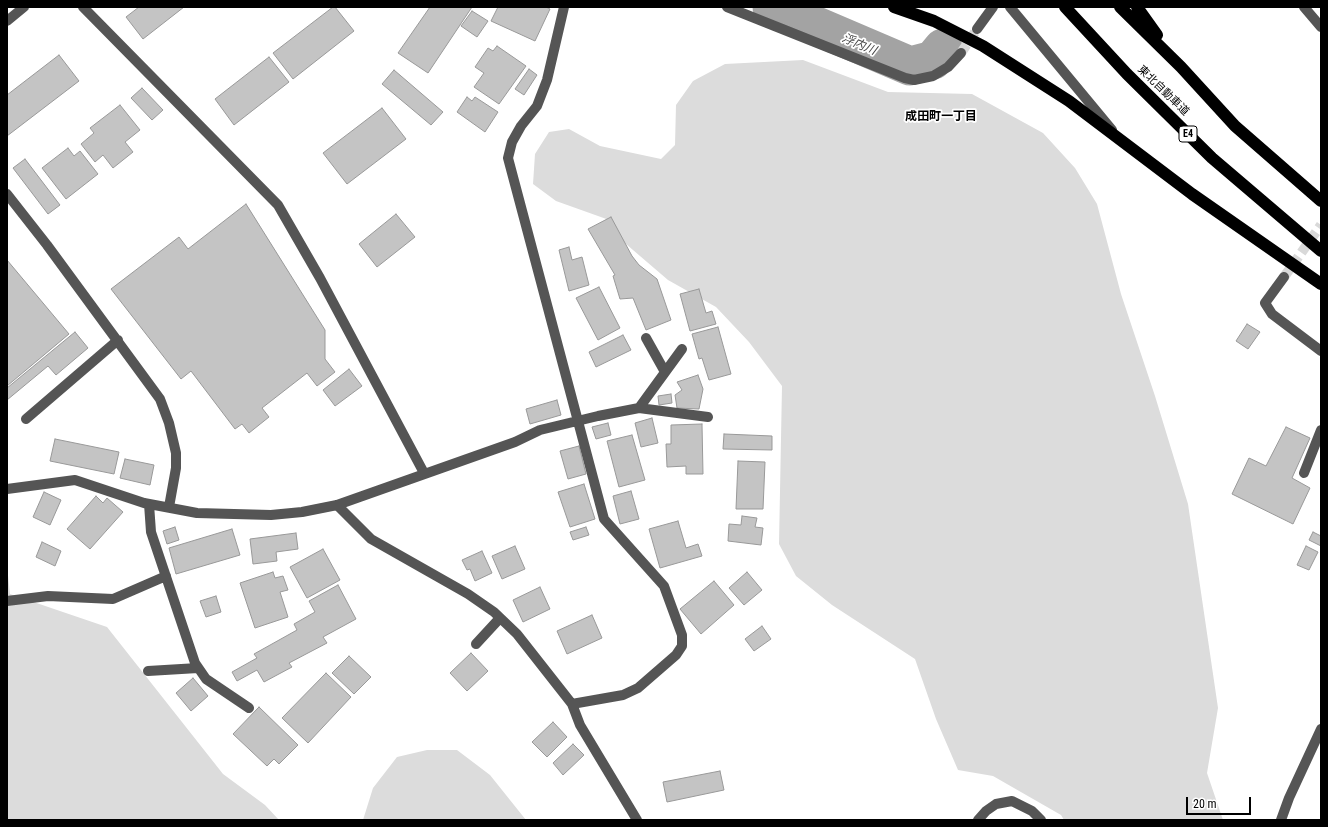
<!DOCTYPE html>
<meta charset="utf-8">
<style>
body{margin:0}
#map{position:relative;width:1328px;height:827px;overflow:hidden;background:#fff;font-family:"Roboto Condensed",sans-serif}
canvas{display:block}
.frame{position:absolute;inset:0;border:8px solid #000;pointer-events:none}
.scale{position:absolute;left:1186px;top:797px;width:65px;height:18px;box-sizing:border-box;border:2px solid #000;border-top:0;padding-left:5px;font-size:12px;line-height:14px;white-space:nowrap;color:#000;-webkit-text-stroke:3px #fff;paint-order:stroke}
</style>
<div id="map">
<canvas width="1328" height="827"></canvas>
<div class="frame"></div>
<div class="scale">20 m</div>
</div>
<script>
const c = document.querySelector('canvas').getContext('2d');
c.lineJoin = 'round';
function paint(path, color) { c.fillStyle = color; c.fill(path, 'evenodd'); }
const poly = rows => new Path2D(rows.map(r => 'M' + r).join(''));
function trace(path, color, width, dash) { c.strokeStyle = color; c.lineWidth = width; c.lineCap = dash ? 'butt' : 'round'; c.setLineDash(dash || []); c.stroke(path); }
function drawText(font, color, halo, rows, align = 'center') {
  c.font = font + ' "Roboto Condensed","Noto Sans JP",sans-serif'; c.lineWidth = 3.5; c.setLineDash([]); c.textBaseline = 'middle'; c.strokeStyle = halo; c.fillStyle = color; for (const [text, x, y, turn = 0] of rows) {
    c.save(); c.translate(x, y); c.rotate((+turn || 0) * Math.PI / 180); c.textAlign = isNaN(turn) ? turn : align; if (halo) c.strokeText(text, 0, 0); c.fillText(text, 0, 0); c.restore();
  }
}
const green = poly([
 [803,60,888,92,972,94,1043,133,1075,168,1097,204,1121,294,1155,396,1188,504,1218,708,1207,773,1223,820,1064,820,1061,815,993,776,958,770,936,719,915,659,832,605,796,576,779,544,782,386,749,342,716,307,668,280,619,238,612,221,556,201,533,184,535,154,549,132,569,129,600,146,661,159,675,145,676,105,693,81,725,64],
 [7,566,10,594,107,627,223,774,265,805,279,820,7,820],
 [427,750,457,750,490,775,526,820,363,820,373,788,397,757]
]);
const river = poly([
 [772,7,910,66,933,60,943,48]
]);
const building = poly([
 [139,7,184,7,143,39,126,17,139,7],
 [333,7,335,7,354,31,293,79,273,53,333,7],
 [430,7,472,7,428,73,398,53,430,7],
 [498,7,546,7,550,9,535,41,491,21,498,7],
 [472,11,488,21,477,37,461,26,472,11],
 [497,46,526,66,499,104,474,87,484,73,475,67,488,48,493,51,497,46],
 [59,55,79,81,7,136,7,95,59,55],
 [269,57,289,82,234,125,215,99,269,57],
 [529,69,537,75,524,95,515,89,529,69],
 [394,70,443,112,431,125,382,84,394,70],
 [142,88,163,110,152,120,131,98,142,88],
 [467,97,472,101,475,97,498,112,485,132,457,112,467,97],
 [120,105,140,130,125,142,133,152,113,168,103,155,95,162,81,144,94,133,90,128,120,105],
 [382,108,406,139,347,184,323,153,382,108],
 [68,148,74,156,80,151,98,174,66,199,42,168,68,148],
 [25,159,60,205,48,214,13,168,25,159],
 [246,204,325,330,325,359,335,372,317,386,307,373,262,408,269,417,249,433,242,424,235,429,191,371,181,379,111,289,179,237,188,249,246,204],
 [396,214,415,237,377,267,359,244,396,214],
 [611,217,632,256,639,265,657,279,671,320,646,330,633,298,620,299,613,276,615,275,588,229,611,217],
 [569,247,572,260,582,257,589,285,569,291,559,250,569,247],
 [7,260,69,334,7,386,7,260],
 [599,287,620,328,598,340,576,298,599,287],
 [699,289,706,313,712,311,716,324,690,331,680,294,699,289],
 [1247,324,1260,332,1248,349,1236,341,1247,324],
 [718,327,731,374,709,380,702,358,699,359,692,334,718,327],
 [75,332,88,348,56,375,48,366,7,400,7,388,75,332],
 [623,335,631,350,596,367,589,352,623,335],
 [349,369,362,386,335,406,323,390,349,369],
 [698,375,703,389,699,409,677,408,675,395,682,390,677,382,698,375],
 [671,394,672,403,659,405,658,396,671,394],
 [557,400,561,415,530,424,526,409,557,400],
 [652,418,658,443,641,447,635,423,652,418],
 [608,423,611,435,596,439,592,427,608,423],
 [702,424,703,474,686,474,686,466,667,467,666,444,671,444,671,425,702,424],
 [1286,427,1310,438,1292,478,1310,488,1293,524,1232,494,1249,458,1266,466,1286,427],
 [724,434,772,436,772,450,723,449,724,434],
 [632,435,645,480,619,487,607,441,632,435],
 [55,439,119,452,114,474,50,461,55,439],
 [579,446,586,474,568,479,560,451,579,446],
 [125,459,154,465,150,485,120,478,125,459],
 [738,461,765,462,763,509,736,509,738,461],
 [584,484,595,519,570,527,558,492,584,484],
 [631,491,639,519,620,524,613,496,631,491],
 [44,492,61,500,50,525,33,517,44,492],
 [96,496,103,503,107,498,123,512,90,549,67,529,96,496],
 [742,516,757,518,755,527,763,528,761,545,728,541,729,524,741,525,742,516],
 [678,521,686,548,698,544,702,556,660,568,649,529,678,521],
 [175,527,179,540,167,544,163,531,175,527],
 [586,527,589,535,573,540,570,532,586,527],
 [232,529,240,555,176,574,169,548,232,529],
 [1313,532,1321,536,1321,546,1309,540,1313,532],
 [296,533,298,549,276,552,277,561,253,564,250,539,296,533],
 [42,542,61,551,55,566,36,557,42,542],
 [515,546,525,569,502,579,492,556,515,546],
 [1306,546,1318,552,1309,570,1297,565,1306,546],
 [323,549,340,580,307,598,290,567,323,549],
 [482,551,492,573,475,581,470,569,467,570,462,560,482,551],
 [273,572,275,578,283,576,288,590,280,592,288,617,255,628,240,583,273,572],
 [747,572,762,590,744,605,729,588,747,572],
 [714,581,734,605,701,634,680,609,714,581],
 [338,585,356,619,323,637,327,643,289,663,292,667,264,682,257,670,237,681,232,672,257,658,254,654,297,630,294,624,315,612,309,601,338,585],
 [540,587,550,609,523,622,513,600,540,587],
 [216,596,221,612,206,617,200,601,216,596],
 [592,615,602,638,567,654,557,631,592,615],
 [762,626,771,639,754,651,745,639,762,626],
 [471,653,488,671,467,691,450,673,471,653],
 [349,656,371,677,354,694,332,673,349,656],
 [326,673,351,697,308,743,282,718,326,673],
 [193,678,208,696,191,711,176,693,193,678],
 [259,707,298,745,279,764,274,759,267,766,233,734,259,707],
 [553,722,567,737,547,757,532,742,553,722],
 [573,744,584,755,563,775,553,763,573,744],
 [720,771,724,790,667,802,663,782,720,771]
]);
const minorTunnel = poly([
 [961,53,977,29],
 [1284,277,1321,225]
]);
const minor = poly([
 [83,7,278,205,320,278,424,473],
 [564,7,547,80,537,106,521,126,512,142,508,158,604,519,664,586,682,635,682,646,676,655,638,688,623,695,572,704],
 [727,7,905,78,914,80,933,76,948,67,961,53],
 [1010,7,1112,130],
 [1304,7,1321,27],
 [7,21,24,7],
 [977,29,993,7],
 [7,194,47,245,160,399,169,423,176,453,176,468,169,507],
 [1284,277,1265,303,1272,314,1321,351],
 [646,338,665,372],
 [639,408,682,349],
 [26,419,118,340],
 [1304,473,1321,430],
 [7,489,75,480,144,503,197,513,271,515,302,512,337,505,515,442,540,430,598,416,639,408,708,417],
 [149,504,151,532,195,663,206,679,249,708],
 [337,505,371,539,468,594,494,612,517,634,572,704,580,725,637,820],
 [7,601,48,596,113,599,166,576],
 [476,644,500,618],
 [148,671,198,668],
 [978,820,986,811,996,804,1012,801,1032,811,1041,820],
 [1281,820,1289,798,1321,729]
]);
const highway = poly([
 [894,7,934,21,983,46,1069,101,1192,194,1321,284],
 [1065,7,1127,74,1212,158,1321,251],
 [1120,7,1181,67,1235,126,1321,201],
 [1137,7,1157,35]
]);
const shields = [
 [1188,134,18]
];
const shieldNames = [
 ["E4",1188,134]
];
const streetNames = [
 ["東北自動車道",1163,91,44]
];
const waterNames = [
 ["浮内川",859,45,23]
];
const neighbourhoodNames = [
 ["成田町一丁目",941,117]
];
paint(green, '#dcdcdc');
trace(river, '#a3a3a3', 39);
paint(building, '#c4c4c4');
trace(building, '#999', 1);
trace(minorTunnel, '#d9d9d9', 10, [10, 5]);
trace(minor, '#555', 10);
trace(highway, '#000', 12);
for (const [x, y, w] of shields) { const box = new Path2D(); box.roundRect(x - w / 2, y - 8, w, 16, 3); c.fillStyle = '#fff'; c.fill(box); trace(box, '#000', 1); }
drawText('bold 10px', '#000', null, shieldNames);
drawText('11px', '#000', '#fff', streetNames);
drawText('italic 12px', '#444', '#fff', waterNames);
drawText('bold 12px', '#000', '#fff', neighbourhoodNames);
</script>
